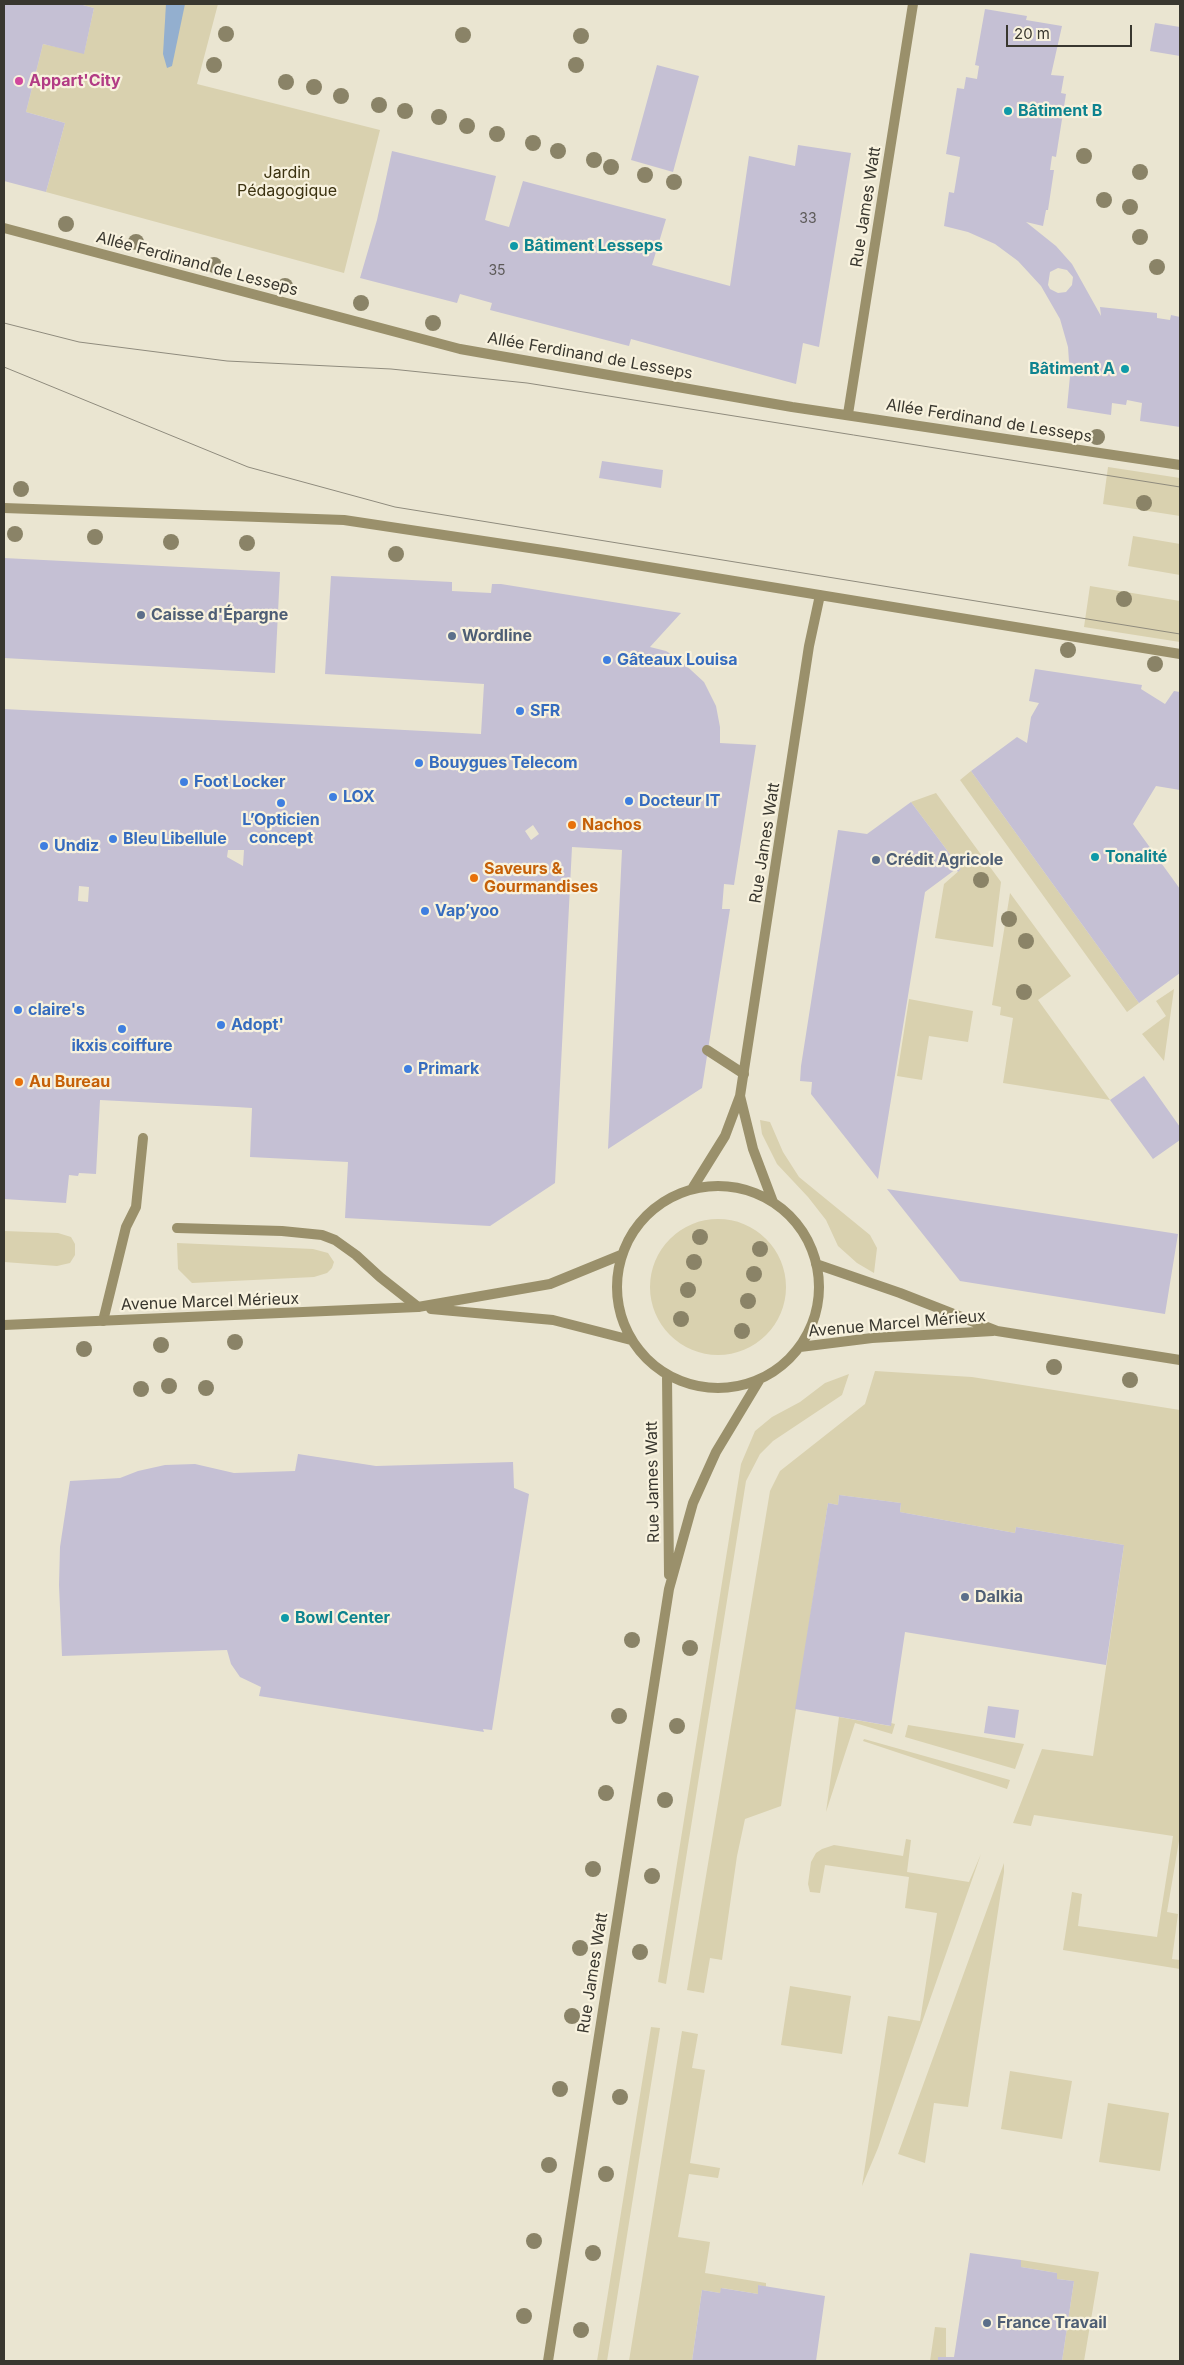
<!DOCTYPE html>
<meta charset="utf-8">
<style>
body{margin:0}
#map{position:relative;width:1184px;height:2365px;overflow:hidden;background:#eae5d1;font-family:Inter,sans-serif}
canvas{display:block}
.frame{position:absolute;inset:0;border:5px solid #39372f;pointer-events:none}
.scale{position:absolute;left:1006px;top:25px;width:126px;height:22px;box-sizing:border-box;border:2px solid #39372f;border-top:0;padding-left:6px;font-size:15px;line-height:18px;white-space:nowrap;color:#39372f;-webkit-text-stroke:4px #f8f2de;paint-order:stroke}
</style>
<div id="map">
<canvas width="1184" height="2365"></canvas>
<div class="frame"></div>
<div class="scale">20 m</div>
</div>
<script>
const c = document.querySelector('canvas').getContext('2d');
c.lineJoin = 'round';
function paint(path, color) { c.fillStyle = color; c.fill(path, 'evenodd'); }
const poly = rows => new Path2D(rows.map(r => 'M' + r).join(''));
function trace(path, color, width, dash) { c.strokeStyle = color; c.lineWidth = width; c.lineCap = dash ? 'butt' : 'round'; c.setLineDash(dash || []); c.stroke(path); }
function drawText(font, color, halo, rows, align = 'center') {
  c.font = font + ' Inter,sans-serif'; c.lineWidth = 4.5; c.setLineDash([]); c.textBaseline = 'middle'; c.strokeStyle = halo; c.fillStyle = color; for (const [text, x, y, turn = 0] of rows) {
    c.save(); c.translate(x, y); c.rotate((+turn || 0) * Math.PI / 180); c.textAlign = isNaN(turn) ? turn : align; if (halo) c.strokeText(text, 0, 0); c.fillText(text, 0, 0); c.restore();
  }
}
const green = poly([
 [79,4,218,4,197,84,380,130,344,273,46,192,65,123,26,112,43,44,84,53,94,8],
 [1108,467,1180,478,1180,516,1103,504],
 [1133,536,1180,544,1180,575,1128,566],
 [1090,586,1180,601,1180,642,1084,627],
 [971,771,1139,1003,1127,1012,960,780],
 [936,793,1001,882,993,947,935,938,944,884,961,869,911,802],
 [1010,893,1071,976,1038,1000,1110,1100,1003,1083,1013,1018,1000,1015,1001,1007,992,1005],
 [1174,989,1164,1061,1142,1034,1166,1016,1156,1001],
 [909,999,973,1011,968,1042,929,1036,922,1080,897,1076],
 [760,1120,770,1122,783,1152,799,1177,870,1235,877,1248,874,1273,857,1263,838,1246,826,1220,808,1197,777,1164,762,1134],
 '650 1287a68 68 0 1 1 136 0a68 68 0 1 1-136 0Z',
 [4,1231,58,1233,71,1237,75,1244,75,1255,70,1263,57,1266,4,1262],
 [177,1243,313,1249,328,1253,334,1262,332,1268,327,1273,314,1277,192,1283,178,1269],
 [875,1371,972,1377,1180,1410,1180,1835,1167,1912,1178,1914,1172,1959,1180,1960,1180,1969,1063,1950,1072,1892,1082,1894,1078,1926,1157,1937,1173,1836,1034,1815,1031,1826,1013,1823,1042,1749,1093,1756,1124,1545,1016,1527,1015,1533,900,1512,901,1503,839,1495,838,1505,828,1503,781,1806,745,1819,737,1856,722,1960,710,1958,704,1993,687,1990,770,1491,780,1471,865,1404],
 [849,1374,842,1395,773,1441,760,1454,746,1481,666,1984,658,1982,741,1464,755,1431,772,1417,800,1402,825,1383],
 [839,1717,890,1726,891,1723,895,1724,892,1734,855,1723,826,1812],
 [908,1725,1024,1744,1015,1769,905,1737],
 [864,1739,1010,1780,1007,1789,863,1741],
 [906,1839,911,1840,907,1872,969,1882,981,1854,878,2148,862,2186,888,2016,920,2021,937,1913,905,1908,909,1877,825,1865,820,1893,810,1892,808,1884,811,1862,816,1853,822,1849,834,1845,903,1856],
 [1004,1863,1004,1872,968,2107,934,2103,925,2163,898,2154],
 [790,1986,851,1996,842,2054,781,2045],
 [651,2027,660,2028,607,2361,597,2361],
 [682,2031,698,2034,692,2068,705,2070,690,2163,720,2168,718,2178,689,2174,678,2237,710,2242,705,2273,766,2283,766,2287,758,2285,758,2294,722,2288,720,2293,702,2290,692,2361,629,2361],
 [1010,2071,1072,2081,1062,2139,1001,2129],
 [1108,2103,1169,2113,1160,2171,1099,2162],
 [1021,2260,1099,2272,1084,2361,1062,2361,1074,2281,1057,2279,1057,2273,1021,2267],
 [935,2327,946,2328,946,2357,938,2357,938,2361,930,2361]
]);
const water = poly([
 [166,4,185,4,172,66,167,68,163,54]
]);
const building = poly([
 [4,4,79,4,94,8,84,54,43,44,26,112,65,123,46,192,4,181],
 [985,9,1027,16,1026,20,1062,26,1051,75,1064,76,1061,93,1066,94,1056,157,1052,156,1050,170,1054,170,1048,210,1046,210,1043,226,1026,222,1056,246,1072,264,1101,316,1100,307,1157,313,1157,318,1170,320,1171,315,1180,317,1180,427,1140,421,1142,403,1127,400,1126,405,1112,403,1111,415,1067,408,1070,376,1068,347,1060,319,1041,286,1018,261,995,244,968,232,944,226,949,192,954,193,960,157,946,154,957,88,964,89,966,77,977,79,979,66,975,65],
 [1058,268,1067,270,1073,277,1072,285,1066,292,1058,293,1050,289,1048,285,1050,272],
 [1155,23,1180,27,1180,56,1150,51],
 [657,65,699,76,673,172,631,160],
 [798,145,851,153,819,347,803,343,796,384,631,339,629,346,490,310,492,303,460,294,457,303,360,278,377,220,392,151,496,176,485,220,498,224,509,227,523,181,666,219,652,265,730,286,749,156,795,166],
 [602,461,663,470,661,488,599,478],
 [4,558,280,572,275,673,4,658],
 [331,576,452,582,452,591,491,593,492,584,501,584,681,613,650,647,666,651,679,659,704,682,716,706,720,727,720,743,756,745,734,885,724,884,722,909,730,909,702,1088,608,1149,622,850,572,847,555,1183,490,1226,345,1218,348,1162,250,1157,252,1108,236,1107,100,1100,96,1174,79,1173,78,1176,69,1175,66,1203,4,1199,4,709,481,734,484,684,325,674],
 [533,825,539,834,531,840,525,831],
 [228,850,244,850,243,866,227,857],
 [79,886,89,887,88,902,78,901],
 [1035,669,1142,685,1141,689,1165,704,1174,691,1180,692,1180,790,1156,786,1133,824,1180,889,1180,973,1139,1003,971,771,1017,737,1027,743,1031,717,1039,703,1029,701],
 [911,802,961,869,958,872,956,869,925,892,878,1179,811,1094,812,1082,800,1081,801,1066,838,830,867,834],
 [1144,1076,1180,1127,1180,1140,1153,1159,1110,1100],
 [887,1189,1178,1234,1165,1314,960,1281],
 [298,1454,376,1466,513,1462,514,1488,529,1494,492,1730,483,1729,484,1732,259,1696,261,1687,240,1677,231,1664,227,1650,62,1656,59,1585,60,1547,70,1481,120,1478,138,1471,165,1465,195,1464,234,1473,295,1471],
 [839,1495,901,1503,900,1512,1015,1533,1016,1527,1124,1545,1106,1665,905,1632,891,1726,795,1709,828,1503,838,1505],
 [988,1706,1019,1710,1015,1738,984,1733],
 [970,2253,1021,2260,1021,2267,1057,2273,1057,2279,1074,2281,1062,2361,938,2361,938,2357,954,2357],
 [758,2285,825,2296,816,2361,692,2361,702,2290,720,2293,721,2288,758,2294]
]);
const lane = poly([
 [707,1050,744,1074],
 [177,1228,282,1231,322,1235,335,1240,356,1255,380,1277,418,1307],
 [103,1321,126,1227,136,1207,143,1138]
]);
const street = poly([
 [4,228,460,349,792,407,1180,465],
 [848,414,913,4],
 [4,508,344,520,563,553,1180,654],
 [740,1096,753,1149,773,1202],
 '617 1287a101 101 0 1 1 202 0a101 101 0 1 1-202 0Z',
 [692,1189,725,1136,740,1096,809,646,820,595],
 [816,1264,900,1293,997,1331,1180,1360],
 [431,1309,553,1320,631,1340],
 [4,1325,418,1307,550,1284,621,1255],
 [800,1347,872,1338,993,1331],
 [667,1375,669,1575],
 [548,2361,669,1589,693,1503,716,1452,760,1379]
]);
const tram = poly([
 [4,323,79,342,227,361,391,369,527,383,1180,487],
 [4,367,248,467,395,507,1180,634]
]);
const trees = [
 [226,34],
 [463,35],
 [581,36],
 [214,65],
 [576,65],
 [286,82],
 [314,87],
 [341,96],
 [379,105],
 [405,111],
 [439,117],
 [467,126],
 [497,134],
 [533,143],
 [558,151],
 [1084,156],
 [594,160],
 [611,167],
 [1140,172],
 [645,175],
 [674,182],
 [1104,200],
 [1130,207],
 [66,224],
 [1140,237],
 [136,242],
 [214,265],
 [1157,267],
 [285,286],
 [361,303],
 [433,323],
 [1097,437],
 [21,489],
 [1144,503],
 [15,534],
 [95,537],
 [171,542],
 [247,543],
 [396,554],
 [1124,599],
 [1068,650],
 [1155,664],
 [981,880],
 [1009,919],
 [1026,941],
 [1024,992],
 [700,1237],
 [760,1249],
 [694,1262],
 [754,1274],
 [688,1290],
 [748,1301],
 [681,1319],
 [742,1331],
 [235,1342],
 [161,1345],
 [84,1349],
 [1054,1367],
 [1130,1380],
 [169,1386],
 [206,1388],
 [141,1389],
 [632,1640],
 [690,1648],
 [619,1716],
 [677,1726],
 [606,1793],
 [665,1800],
 [593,1869],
 [652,1876],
 [580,1948],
 [640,1952],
 [572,2016],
 [560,2089],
 [620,2097],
 [549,2165],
 [606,2174],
 [534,2241],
 [593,2253],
 [524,2316],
 [581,2330]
];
const markers = [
 [19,81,5,"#d1479c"],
 [1008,111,5,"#0f9aa8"],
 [514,246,5,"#0f9aa8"],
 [1125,369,5,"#0f9aa8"],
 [141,615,5,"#5c6f8a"],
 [452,636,5,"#5c6f8a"],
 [607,660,5,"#3f7fe0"],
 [520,711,5,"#3f7fe0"],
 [419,763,5,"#3f7fe0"],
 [184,782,5,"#3f7fe0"],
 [333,797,5,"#3f7fe0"],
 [629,801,5,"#3f7fe0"],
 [281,803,5,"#3f7fe0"],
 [572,825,5,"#e8710a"],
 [113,839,5,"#3f7fe0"],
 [44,846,5,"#3f7fe0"],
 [1095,857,5,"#0f9aa8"],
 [876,860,5,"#5c6f8a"],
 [474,878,5,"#e8710a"],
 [425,911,5,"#3f7fe0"],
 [18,1010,5,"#3f7fe0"],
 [221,1025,5,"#3f7fe0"],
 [122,1029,5,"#3f7fe0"],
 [408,1069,5,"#3f7fe0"],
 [19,1082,5,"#e8710a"],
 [965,1597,5,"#5c6f8a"],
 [285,1618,5,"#0f9aa8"],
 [987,2323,5,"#5c6f8a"]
];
const numberNames = [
 ["33",808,219],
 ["35",497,271]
];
const hotelNames = [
 ["Appart'City",29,81]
];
const cultureNames = [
 ["Bâtiment B",1018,111],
 ["Bâtiment Lesseps",524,246],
 ["Bâtiment A",1115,369,"right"],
 ["Tonalité",1105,857],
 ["Bowl Center",295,1618]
];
const parkNames = [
 ["Jardin",287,173],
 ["Pédagogique",287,191]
];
const streetNames = [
 ["Rue James Watt",866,207,-81],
 ["Allée Ferdinand de Lesseps",197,264,15],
 ["Allée Ferdinand de Lesseps",590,356,10],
 ["Allée Ferdinand de Lesseps",989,421,9],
 ["Rue James Watt",765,843,-81],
 ["Avenue Marcel Mérieux",210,1302,-2],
 ["Avenue Marcel Mérieux",897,1324,-5],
 ["Rue James Watt",653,1482,-91],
 ["Rue James Watt",593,1973,-81]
];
const serviceNames = [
 ["Caisse d'Épargne",151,615],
 ["Wordline",462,636],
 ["Crédit Agricole",886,860],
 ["Dalkia",975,1597],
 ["France Travail",997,2323]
];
const shopNames = [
 ["Gâteaux Louisa",617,660],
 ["SFR",530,711],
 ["Bouygues Telecom",429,763],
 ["Foot Locker",194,782],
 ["LOX",343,797],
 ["Docteur IT",639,801],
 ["L’Opticien",281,820,"center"],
 ["concept",281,838,"center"],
 ["Bleu Libellule",123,839],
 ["Undiz",54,846],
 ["Vap’yoo",435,911],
 ["claire's",28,1010],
 ["Adopt'",231,1025],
 ["ikxis coiffure",122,1046,"center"],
 ["Primark",418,1069]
];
const foodNames = [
 ["Nachos",582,825],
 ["Saveurs &",484,869],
 ["Gourmandises",484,887],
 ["Au Bureau",29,1082]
];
paint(green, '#d9d1af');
paint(water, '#93afcf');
paint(building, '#c5c0d4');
trace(lane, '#9a906b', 10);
trace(street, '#9a906b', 10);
trace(tram, '#8f8b7d', 1);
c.fillStyle = '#8a8367';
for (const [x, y] of trees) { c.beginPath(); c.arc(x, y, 8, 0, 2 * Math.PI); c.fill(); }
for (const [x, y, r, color] of markers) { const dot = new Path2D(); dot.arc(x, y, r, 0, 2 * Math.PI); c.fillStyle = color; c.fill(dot); trace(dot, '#f8f2de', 2); }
drawText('14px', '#5c5958', null, numberNames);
drawText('bold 16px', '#b23c85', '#f8f2de', hotelNames, 'left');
drawText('bold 16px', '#0d838f', '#f8f2de', cultureNames, 'left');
drawText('16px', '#3b3210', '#f8f2de', parkNames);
drawText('16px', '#39372f', '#f8f2de', streetNames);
drawText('bold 16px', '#4e5e75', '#f8f2de', serviceNames, 'left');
drawText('bold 16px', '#366cbe', '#f8f2de', shopNames, 'left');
drawText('bold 16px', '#c56008', '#f8f2de', foodNames, 'left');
</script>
